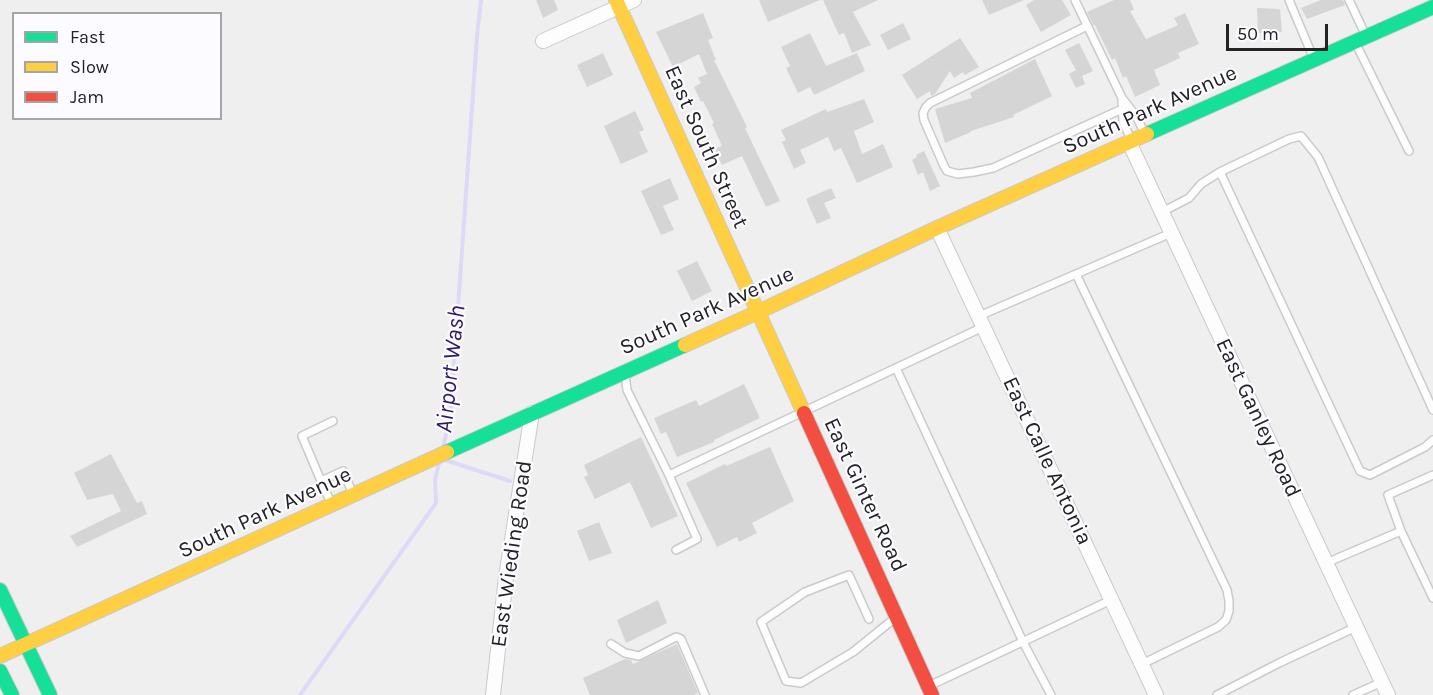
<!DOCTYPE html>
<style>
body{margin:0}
#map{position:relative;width:1433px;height:695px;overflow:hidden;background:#efeff0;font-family:Karla,sans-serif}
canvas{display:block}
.legend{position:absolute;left:12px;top:12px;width:210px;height:108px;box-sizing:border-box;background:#fcfbff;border:2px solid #a5a4a7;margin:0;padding:8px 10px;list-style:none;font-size:18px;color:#232224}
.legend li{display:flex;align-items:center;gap:12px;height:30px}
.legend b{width:30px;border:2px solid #a5a4a7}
.scale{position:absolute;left:1226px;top:24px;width:102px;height:27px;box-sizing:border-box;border:3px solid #232224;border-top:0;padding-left:8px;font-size:18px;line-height:21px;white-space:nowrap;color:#232224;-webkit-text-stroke:4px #fcfbff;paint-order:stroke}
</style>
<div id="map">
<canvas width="1433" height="695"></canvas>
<ul class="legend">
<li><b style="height:8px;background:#16e098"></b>Fast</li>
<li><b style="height:8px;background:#ffcf43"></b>Slow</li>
<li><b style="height:8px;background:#f24e42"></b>Jam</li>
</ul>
<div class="scale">50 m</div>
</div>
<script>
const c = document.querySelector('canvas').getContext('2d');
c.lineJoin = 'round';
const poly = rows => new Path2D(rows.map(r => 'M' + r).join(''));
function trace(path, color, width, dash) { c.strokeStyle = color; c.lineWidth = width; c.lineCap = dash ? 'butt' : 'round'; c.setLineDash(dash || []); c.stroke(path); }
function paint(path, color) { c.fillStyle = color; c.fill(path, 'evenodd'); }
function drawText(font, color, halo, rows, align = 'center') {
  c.font = font + ' Karla,sans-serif'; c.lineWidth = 4.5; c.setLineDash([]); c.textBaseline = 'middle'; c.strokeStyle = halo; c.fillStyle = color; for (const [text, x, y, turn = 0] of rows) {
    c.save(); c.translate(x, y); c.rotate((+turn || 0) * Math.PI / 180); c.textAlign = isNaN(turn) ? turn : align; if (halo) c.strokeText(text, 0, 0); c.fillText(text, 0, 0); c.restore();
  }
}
const stream = poly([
 [443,447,449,422,451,408,477,36,481,0],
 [445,460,510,481],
 [300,695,436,503,435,480,439,463]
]);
const building = poly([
 [536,0,554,0,558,10,543,18],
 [759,0,820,0,768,22],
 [823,0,878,0,853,12,871,45,852,53,844,33,839,35],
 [982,0,1024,0,989,15],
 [1034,0,1062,0,1071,15,1041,32,1026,5],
 [1114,0,1130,0,1134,10,1130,11,1146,39,1178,25,1174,18,1185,13,1199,44,1178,53,1180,58,1154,70,1160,85,1135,97,1126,76,1123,78,1115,58,1112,60,1095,25,1093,25,1087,12],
 [1321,0,1343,0,1345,5,1307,19,1301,8],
 [1257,8,1280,9,1282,32,1258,33],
 [703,13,713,38,708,40,716,60,714,60,747,127,745,128,780,201,766,207,742,156,722,165,714,149,722,146,712,124,714,123,703,101,701,102,694,87,701,83,698,78,707,74,699,54,673,67,656,32],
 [903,23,911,39,888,50,880,35],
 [810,33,826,66,857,53,865,71,814,95,810,87,798,93,786,68,790,66,781,47],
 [960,38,979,67,965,75,963,72,954,78,950,71,935,94,931,96,930,91,917,99,902,75],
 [1079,43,1093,71,1082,76,1085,84,1076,88,1069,74,1076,70,1065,50],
 [603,53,613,75,587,87,577,65],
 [1035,59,1052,96,1013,115,1014,117,971,131,971,132,945,143,935,109,972,98,970,93],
 [864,99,874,122,854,131,862,154,883,144,893,167,857,183,841,148,834,151,828,137,800,150,806,163,794,169,782,142,786,140,781,130,826,109,827,112],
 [635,111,644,130,639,132,648,152,621,164,604,126],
 [924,151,940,186,930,191,923,172,918,175,912,160,917,157,916,155],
 [670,178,679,199,663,206,674,230,661,235,641,191],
 [831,188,836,198,824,203,831,218,817,224,806,199],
 [697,261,712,291,692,301,677,271],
 [744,384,760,418,714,440,714,442,677,457,666,432,661,434,654,418,696,400,699,406],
 [641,437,678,516,651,528,630,482,595,499,584,477,588,475,584,465],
 [770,447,794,501,752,523,757,533,739,542,737,537,717,547,686,483,725,464,726,466],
 [111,454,137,503,142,501,147,514,77,547,70,536,121,511,113,494,87,500,74,473],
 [599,522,612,553,589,561,577,531],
 [658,600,667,623,626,643,617,620],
 [677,644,698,693,694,695,590,695,583,678,625,659,631,660,633,664]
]);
const lane = poly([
 [1075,0,1122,98],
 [1289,0,1313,57],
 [1349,0,1366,36],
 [1087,26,930,103,926,107,923,113,924,120,944,166,947,171,958,174,974,172,993,168,1122,109],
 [1356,44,1409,151],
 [1131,139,1123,122,1122,98,1136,116,1144,132],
 [1220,172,1360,471,1370,475,1425,447,1433,440],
 [1162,212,1189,198,1201,184,1220,172,1289,139,1301,136,1318,157,1433,410],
 [1076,274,1227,590,1229,601,1229,611,1226,620,1218,627,1142,664],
 [979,316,1171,233],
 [896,368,1023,642,1051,695],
 [625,373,627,390,669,475],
 [333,421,302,436,321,481,343,471,352,492],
 [1433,475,1388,495,1401,531,1433,598],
 [321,481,331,503],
 [676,550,697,539,669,475,983,327],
 [1326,563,1401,531],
 [869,619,849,575,805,592,761,622,786,681,801,683,853,652,895,618],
 [611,644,625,653,639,656,676,637,681,639,705,695],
 [929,686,1111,600],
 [1217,695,1279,663,1356,627],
 [1353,695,1382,682]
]);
const street = poly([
 [543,41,634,0],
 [1129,142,1388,695],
 [937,228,1156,695],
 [493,695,506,577,532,413]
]);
const fast = poly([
 [1147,134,1433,7],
 [447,452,685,345],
 [0,590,50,695],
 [0,671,12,695]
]);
const slow = poly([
 [616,0,804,413],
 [685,345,758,312,937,228,1147,134],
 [0,656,447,452]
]);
const jam = poly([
 [804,413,932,695]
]);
const streetNames = [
 ["South Park Avenue",1150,110,-24],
 ["East South Street",706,147,66],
 ["South Park Avenue",707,311,-24],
 ["East Ganley Road",1258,418,65],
 ["East Calle Antonia",1047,461,65],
 ["East Ginter Road",865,495,65],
 ["South Park Avenue",265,513,-25],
 ["East Wieding Road",512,554,-82]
];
const waterNames = [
 ["Airport Wash",451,369,-84]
];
trace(stream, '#dddaf8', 4);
paint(building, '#d5d5d6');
trace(lane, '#cacacb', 10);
trace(street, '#cacacb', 16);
trace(fast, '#cacacb', 16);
trace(slow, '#cacacb', 16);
trace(jam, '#cacacb', 16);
trace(lane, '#fdfdfd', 7);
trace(street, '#fdfdfd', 14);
trace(fast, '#16e098', 14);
trace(slow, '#ffcf43', 14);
trace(jam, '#f24e42', 14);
drawText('22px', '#232224', '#fcfbff', streetNames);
drawText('italic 24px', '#2f1a66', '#fcfbff', waterNames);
</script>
